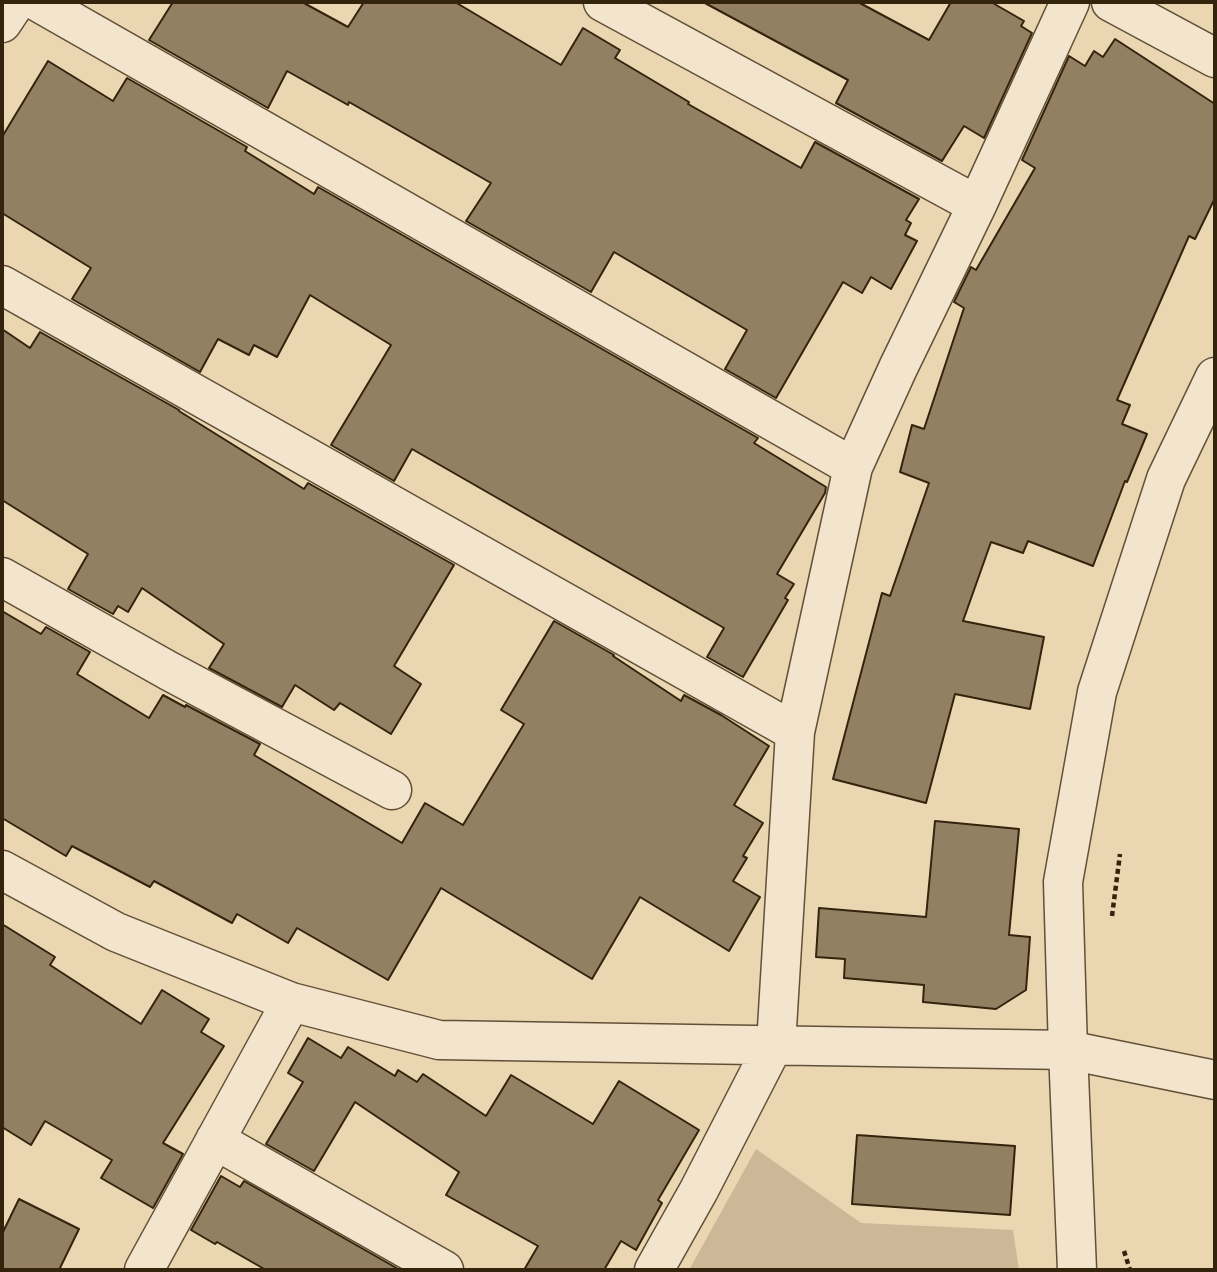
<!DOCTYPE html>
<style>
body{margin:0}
#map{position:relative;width:1217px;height:1272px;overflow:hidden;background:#ebd6b2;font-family:"Libre Caslon Text",serif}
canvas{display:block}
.frame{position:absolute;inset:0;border:4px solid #34230d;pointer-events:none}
</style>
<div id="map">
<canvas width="1217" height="1272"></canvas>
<div class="frame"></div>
</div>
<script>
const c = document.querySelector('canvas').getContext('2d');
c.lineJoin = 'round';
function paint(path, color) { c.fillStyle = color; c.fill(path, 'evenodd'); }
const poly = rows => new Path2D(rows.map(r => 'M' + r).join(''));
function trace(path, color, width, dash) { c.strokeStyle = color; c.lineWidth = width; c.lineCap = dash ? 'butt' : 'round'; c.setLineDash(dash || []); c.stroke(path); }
const green = poly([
 [756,1149,861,1223,1013,1230,1019,1270,689,1270]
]);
const building = poly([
 [173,2,302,2,348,27,364,2,455,2,561,65,583,28,620,50,615,58,689,102,688,104,801,168,815,142,919,199,906,220,911,223,905,235,917,241,891,289,871,277,862,293,843,282,776,398,725,369,747,330,614,252,591,292,466,221,491,183,349,102,348,105,287,71,268,108,149,40,173,2],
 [703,2,858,2,929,40,951,2,991,2,1024,21,1021,26,1032,33,984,138,964,126,942,161,836,103,848,80,703,2],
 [1115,39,1215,104,1215,198,1195,239,1189,236,1117,400,1130,405,1122,424,1147,434,1127,482,1125,481,1093,566,1028,541,1023,553,991,542,963,621,1044,637,1030,709,955,694,926,803,833,779,882,593,890,596,929,483,900,472,912,425,924,429,964,308,954,302,971,267,976,270,1035,168,1022,160,1069,56,1085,66,1094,51,1103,57,1115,39],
 [48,61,113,101,127,78,247,147,245,151,314,194,318,187,758,438,754,443,826,487,825,493,777,574,794,584,785,598,788,600,743,677,707,657,724,628,412,449,394,481,331,445,391,345,310,295,277,357,254,345,249,355,218,339,200,372,72,299,91,268,2,213,2,137,48,61],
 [2,329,30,348,40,332,179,410,179,411,304,489,308,483,454,565,394,666,421,684,391,734,340,703,334,710,295,685,282,707,209,668,224,644,142,588,128,612,118,606,113,614,68,589,88,554,2,500,2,329],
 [2,611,41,634,46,627,90,652,77,674,149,718,163,695,185,707,186,705,260,744,254,755,402,843,425,803,463,825,524,724,501,710,554,621,614,655,613,656,681,701,684,695,721,715,769,746,734,805,763,823,743,856,747,858,733,881,760,897,729,951,640,897,592,979,441,888,388,980,297,928,288,943,237,914,232,923,154,881,150,887,72,846,66,856,2,818,2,611],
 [935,821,1019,829,1009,935,1030,937,1026,990,996,1009,923,1002,924,985,844,978,845,959,816,957,819,908,926,917,935,821],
 [2,924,55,957,50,965,141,1024,162,990,209,1019,201,1032,224,1046,163,1143,183,1154,153,1208,101,1178,112,1160,45,1121,31,1145,2,1127,2,924],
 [308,1038,341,1058,348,1047,395,1076,398,1070,417,1082,423,1074,486,1116,511,1075,593,1124,619,1081,699,1130,658,1200,662,1203,636,1250,621,1241,604,1270,524,1270,538,1246,446,1195,459,1172,355,1102,314,1171,266,1144,303,1082,288,1073,308,1038],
 [857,1135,1015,1146,1010,1215,852,1204,857,1135],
 [221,1176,240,1187,244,1181,400,1270,266,1270,217,1242,215,1244,191,1230,221,1176],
 [19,1199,79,1229,59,1270,2,1270,2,1234,19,1199]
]);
const path = poly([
 [1112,916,1120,854],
 [1124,1251,1130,1270]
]);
const minor = poly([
 [38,2,853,467],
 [603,2,977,205],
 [1111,2,1215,58],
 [2,23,16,2],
 [2,285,795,732],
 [2,577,169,671,392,790],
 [2,870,116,932,291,1002,439,1040,1068,1050,1215,1080],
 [215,1140,444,1270],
 [144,1270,291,1002],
 [654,1270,699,1190,773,1046,777,1028,795,732,853,467,898,368,977,205,1070,2]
]);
const tertiary = poly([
 [1077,1270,1068,1050,1063,882,1097,692,1166,479,1215,377]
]);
paint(green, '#ccb896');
paint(building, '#938063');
trace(building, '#34230d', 2);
trace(minor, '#625036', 41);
trace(tertiary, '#625036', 41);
trace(path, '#34230d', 4.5, [5, 3.5]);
trace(minor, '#f2e4cd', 38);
trace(tertiary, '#f2e4cd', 38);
</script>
